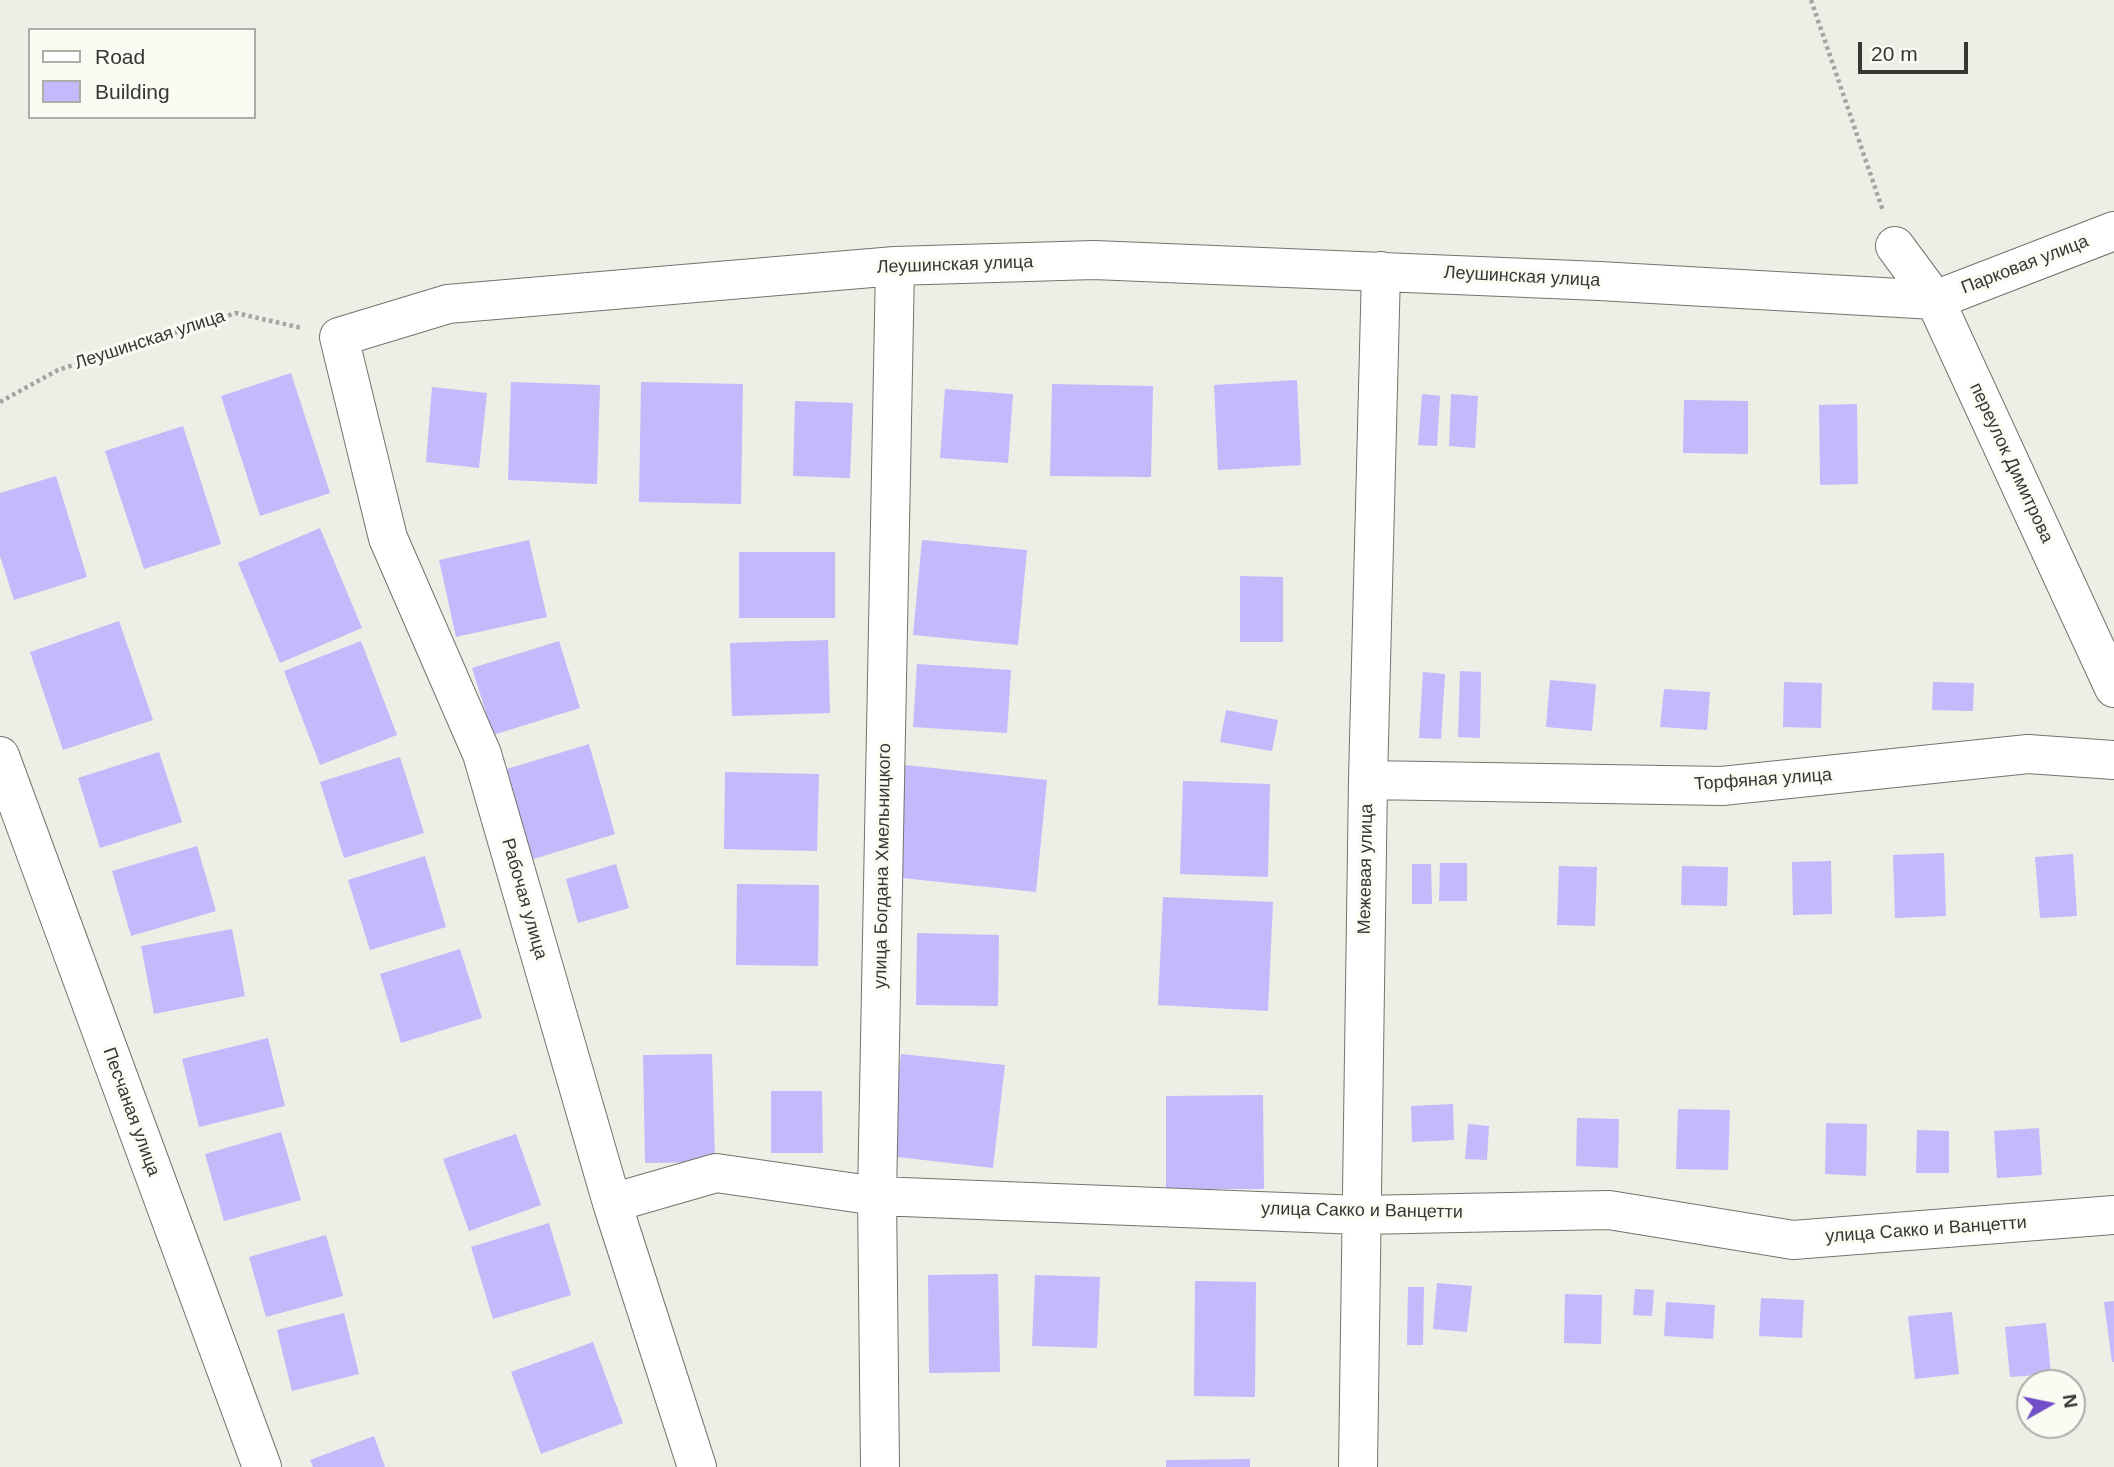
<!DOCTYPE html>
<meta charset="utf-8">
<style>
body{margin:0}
#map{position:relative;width:2114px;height:1467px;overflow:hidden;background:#edeee5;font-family:Helvetica,sans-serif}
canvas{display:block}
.legend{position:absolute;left:28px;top:28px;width:228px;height:91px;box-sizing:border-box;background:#fafbf3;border:2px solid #acada6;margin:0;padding:9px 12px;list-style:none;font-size:21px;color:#363733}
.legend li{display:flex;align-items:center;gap:14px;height:35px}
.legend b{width:35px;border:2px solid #acada6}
.north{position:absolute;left:2016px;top:1369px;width:70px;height:70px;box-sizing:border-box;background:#fafbf3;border:2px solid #acada6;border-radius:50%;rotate:81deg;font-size:19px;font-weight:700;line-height:28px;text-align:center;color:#363733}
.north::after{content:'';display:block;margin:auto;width:24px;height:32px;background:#714ec7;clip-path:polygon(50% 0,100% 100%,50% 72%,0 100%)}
.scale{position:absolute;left:1858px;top:42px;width:110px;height:32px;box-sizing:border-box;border:4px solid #363733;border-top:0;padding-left:9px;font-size:21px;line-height:24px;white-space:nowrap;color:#363733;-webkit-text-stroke:5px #fafbf3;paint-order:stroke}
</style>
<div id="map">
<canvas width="2114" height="1467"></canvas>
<ul class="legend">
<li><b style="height:9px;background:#fff"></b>Road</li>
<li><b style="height:19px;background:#c4b9fb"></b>Building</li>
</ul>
<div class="north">N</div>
<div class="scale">20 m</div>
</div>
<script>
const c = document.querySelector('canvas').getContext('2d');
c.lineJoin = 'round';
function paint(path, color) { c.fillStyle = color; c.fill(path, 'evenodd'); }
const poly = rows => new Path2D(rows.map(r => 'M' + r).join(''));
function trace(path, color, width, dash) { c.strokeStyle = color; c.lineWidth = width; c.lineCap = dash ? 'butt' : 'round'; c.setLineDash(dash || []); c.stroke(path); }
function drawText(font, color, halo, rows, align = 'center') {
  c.font = font + ' Helvetica,sans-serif'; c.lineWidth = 6; c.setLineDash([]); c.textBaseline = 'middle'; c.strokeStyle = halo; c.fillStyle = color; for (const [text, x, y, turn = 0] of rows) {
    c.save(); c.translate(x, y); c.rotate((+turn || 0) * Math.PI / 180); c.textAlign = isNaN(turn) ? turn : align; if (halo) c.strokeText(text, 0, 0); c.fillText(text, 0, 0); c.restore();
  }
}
const building = poly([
 [291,373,330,493,260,516,221,396],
 [1297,380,1301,465,1218,470,1214,385],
 [511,382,600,385,597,484,508,480],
 [641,382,743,384,741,504,639,502],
 [1052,384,1153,386,1151,477,1050,476],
 [432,387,487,393,479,468,426,462],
 [945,389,1013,394,1008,463,940,458],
 [1422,394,1440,396,1437,446,1418,445],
 [1451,394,1478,396,1475,448,1449,446],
 [1684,400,1748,401,1748,454,1683,453],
 [795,401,853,403,850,478,793,476],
 [1857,404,1858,484,1820,485,1819,405],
 [183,426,221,544,144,569,105,451],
 [56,476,87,577,14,600,0,556,0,493],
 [320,528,362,628,280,663,238,563],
 [529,540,547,617,456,637,439,560],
 [922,540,1027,550,1018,645,913,635],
 [739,552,835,552,835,618,739,618],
 [1240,576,1283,577,1283,642,1240,642],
 [119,621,153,720,63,750,30,652],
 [828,640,830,713,732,716,730,643],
 [361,641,397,735,320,765,284,671],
 [559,641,580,708,493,735,472,668],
 [917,664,1011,670,1007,733,913,727],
 [1460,671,1481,672,1480,738,1458,737],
 [1423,672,1445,674,1441,739,1419,738],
 [1550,680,1596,684,1592,731,1546,727],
 [1784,682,1822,683,1821,728,1783,727],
 [1933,682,1974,683,1973,711,1932,710],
 [1664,689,1710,692,1707,730,1660,727],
 [1226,710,1278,720,1272,751,1220,742],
 [589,744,615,834,524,862,497,772],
 [159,752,182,822,100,848,78,778],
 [400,757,424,833,344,858,320,782],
 [905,765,1047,780,1036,892,892,877],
 [725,772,819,774,817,851,724,849],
 [1183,781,1270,784,1268,877,1180,874],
 [197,846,216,911,131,936,112,871],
 [1944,853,1946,916,1895,918,1893,855],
 [2073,854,2077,916,2040,918,2035,857],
 [425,856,446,927,370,950,348,880],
 [1831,861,1832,914,1793,915,1792,862],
 [1440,863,1467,863,1467,901,1439,901],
 [616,864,629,908,578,923,566,879],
 [1412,864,1431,864,1432,904,1412,904],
 [1559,866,1597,867,1595,926,1557,925],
 [1682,866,1728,867,1727,906,1681,905],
 [737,884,819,885,818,966,736,965],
 [1163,897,1273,902,1268,1011,1158,1005],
 [232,929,245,996,154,1014,141,946],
 [917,933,999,935,998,1006,916,1005],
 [460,949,482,1018,401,1043,380,974],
 [268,1038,285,1106,199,1127,182,1059],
 [712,1054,715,1162,645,1163,643,1055],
 [901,1054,1005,1065,993,1168,889,1156],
 [771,1091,822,1091,823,1153,771,1153],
 [1263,1095,1264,1189,1166,1189,1166,1096],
 [1453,1104,1454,1140,1412,1142,1411,1106],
 [1678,1109,1730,1110,1728,1170,1676,1169],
 [1577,1118,1619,1119,1618,1168,1576,1166],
 [1826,1123,1867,1124,1866,1176,1825,1174],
 [1468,1124,1489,1126,1487,1160,1465,1159],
 [2039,1128,2042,1175,1997,1178,1994,1131],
 [1917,1130,1949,1131,1949,1173,1916,1173],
 [281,1132,301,1200,224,1221,205,1154],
 [516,1134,541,1205,469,1231,443,1159],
 [549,1223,571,1295,493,1319,471,1247],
 [326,1235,343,1296,266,1317,249,1257],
 [998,1274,1000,1372,929,1373,928,1275],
 [1035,1275,1100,1277,1097,1348,1032,1346],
 [1195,1281,1256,1282,1255,1397,1194,1396],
 [1437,1283,1472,1286,1467,1332,1433,1329],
 [1408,1287,1424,1287,1423,1345,1407,1345],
 [1635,1289,1654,1290,1652,1316,1633,1315],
 [1565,1294,1602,1295,1601,1344,1564,1343],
 [1761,1298,1804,1300,1802,1338,1759,1336],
 [2114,1301,2114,1362,2112,1362,2104,1302],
 [1666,1302,1715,1305,1713,1339,1664,1336],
 [1952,1312,1959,1374,1915,1379,1908,1316],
 [344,1313,359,1374,292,1391,277,1330],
 [2046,1323,2051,1374,2010,1377,2005,1327],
 [593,1342,623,1423,541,1454,511,1372],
 [374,1436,385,1467,313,1467,310,1460],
 [1250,1459,1250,1467,1166,1467,1166,1460]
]);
const path = poly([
 [1811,0,1883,211],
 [0,402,58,370,236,313,302,328]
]);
const minor = poly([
 [1895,246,1935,300,2114,688],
 [0,756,262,1467],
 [1368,780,1722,786,2028,754,2114,760],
 [612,1203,716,1173,877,1196,1360,1215,1609,1210,1793,1240,2114,1215],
 [697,1467,612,1203,482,754,388,538,339,337,448,304,895,266,1094,260,1599,281,1935,300,2114,231],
 [880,1467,877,1196,895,266],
 [1358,1467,1368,780,1381,271]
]);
const streetNames = [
 ["Леушинская улица",955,265,-2],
 ["Парковая улица",2025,265,-21],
 ["Леушинская улица",1522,277,3],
 ["Леушинская улица",150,340,-18],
 ["переулок Димитрова",2011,463,65],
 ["Торфяная улица",1763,780,-4],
 ["улица Богдана Хмельницкого",883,866,-89],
 ["Межевая улица",1366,869,-89],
 ["Рабочая улица",524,899,74],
 ["Песчаная улица",131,1112,70],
 ["улица Сакко и Ванцетти",1362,1211,1],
 ["улица Сакко и Ванцетти",1926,1230,-4]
];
paint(building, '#c4b9fb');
trace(minor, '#73746c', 40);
trace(path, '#a4a59e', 4.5, [3.5, 3.5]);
trace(minor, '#fff', 38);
drawText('18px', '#363733', '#fafbf3', streetNames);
</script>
